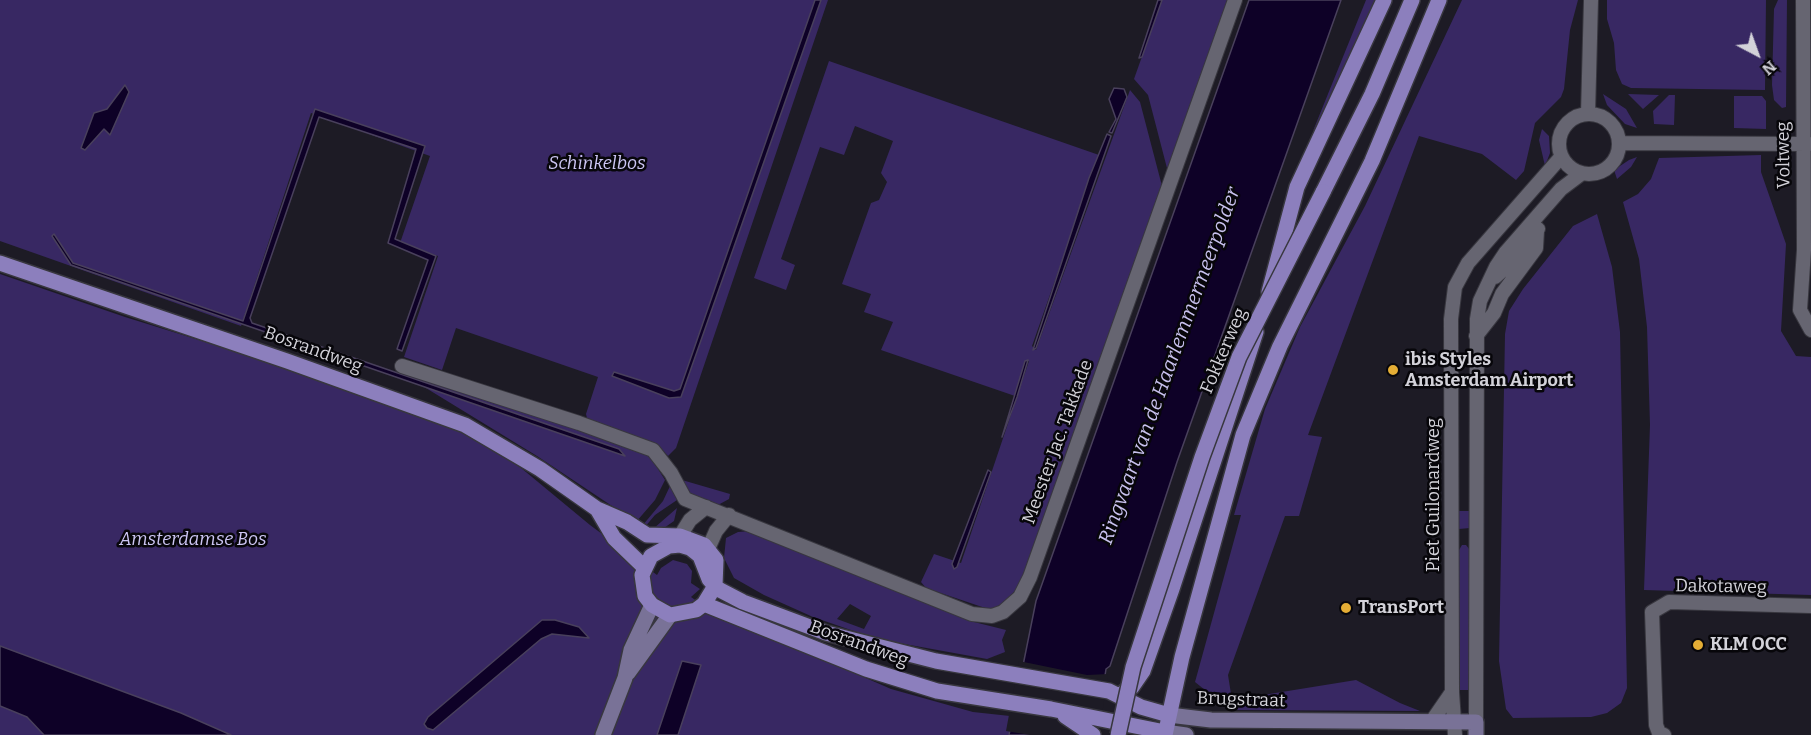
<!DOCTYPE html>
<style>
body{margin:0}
#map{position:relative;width:1811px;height:735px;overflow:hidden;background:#1d1b25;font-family:Bitter,serif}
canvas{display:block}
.north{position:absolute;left:1727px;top:24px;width:60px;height:60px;-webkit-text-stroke:4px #07060a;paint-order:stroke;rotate:139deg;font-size:16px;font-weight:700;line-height:24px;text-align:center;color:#d3d2d9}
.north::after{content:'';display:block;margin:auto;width:21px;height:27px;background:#d3d2d9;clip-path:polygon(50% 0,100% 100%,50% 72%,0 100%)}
</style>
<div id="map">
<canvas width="1811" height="735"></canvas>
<div class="north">N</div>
</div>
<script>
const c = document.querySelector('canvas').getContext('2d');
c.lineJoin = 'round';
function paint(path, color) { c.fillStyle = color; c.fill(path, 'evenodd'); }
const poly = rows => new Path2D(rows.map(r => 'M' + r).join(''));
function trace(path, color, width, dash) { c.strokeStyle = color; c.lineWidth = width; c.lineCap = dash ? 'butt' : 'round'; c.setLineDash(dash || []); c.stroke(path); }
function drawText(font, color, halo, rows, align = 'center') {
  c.font = font + ' Bitter,serif'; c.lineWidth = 5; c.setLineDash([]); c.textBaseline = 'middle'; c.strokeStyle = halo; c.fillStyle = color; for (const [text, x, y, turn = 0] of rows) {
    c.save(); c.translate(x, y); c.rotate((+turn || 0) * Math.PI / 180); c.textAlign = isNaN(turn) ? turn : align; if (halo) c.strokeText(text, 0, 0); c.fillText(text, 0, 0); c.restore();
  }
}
const green = poly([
 [0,0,828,0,676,448,668,456,659,446,588,422,586,414,598,377,456,328,442,370,404,357,438,256,400,243,430,156,311,113,241,326,0,241],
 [1162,0,1229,0,1168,172,1148,95,1134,79],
 [1366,0,1377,0,1338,92,1313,131],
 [1462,0,1578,0,1570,30,1564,89,1561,97,1535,123,1524,171,1516,180,1482,154,1419,136,1308,435,1322,437,1299,516,1285,516,1228,675,1232,700,1356,680,1400,703,1420,711,1230,710,1195,682,1241,515,1234,515,1265,409,1300,327,1365,206],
 [1607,0,1766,0,1765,90,1631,88,1622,84,1616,70,1614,43,1607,19],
 [1778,0,1787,0,1786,107,1782,108,1774,100,1772,85,1774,9],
 [829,61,1099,155,1032,346,1036,350,1130,90,1140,102,1162,186,1022,583,1004,603,991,610,926,588,921,582,934,554,961,563,1029,361,1025,361,1015,396,881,350,893,322,864,312,871,294,842,284,871,203,879,200,887,182,881,173,893,141,855,126,844,155,820,147,781,259,795,265,786,290,754,278],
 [1603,94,1626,109,1637,128,1625,124,1607,105],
 [1628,94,1659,95,1643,109],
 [1669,95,1675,95,1674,125,1654,124,1653,111],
 [1734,96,1762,96,1766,101,1766,129,1734,128],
 [1542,129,1549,136,1550,153,1545,166,1539,140],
 [1761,155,1761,172,1786,244,1781,331,1796,356,1811,357,1811,595,1644,590,1650,425,1647,327,1639,259,1623,202,1638,194,1651,179,1659,158],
 [1637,157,1631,167,1617,179,1614,170,1629,160],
 [1597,214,1612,267,1620,332,1627,688,1621,703,1607,713,1591,717,1513,718,1506,709,1499,661,1505,334,1509,311,1523,289,1573,226],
 [0,274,125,317,405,404,480,434,590,525,657,575,661,568,673,560,687,564,692,571,691,583,700,589,691,597,708,609,891,689,973,712,1010,716,1009,735,0,735],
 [399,368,639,450,651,458,665,480,655,500,636,522,537,456,421,385,625,453,398,374],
 [682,480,730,494,729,499,718,505,691,496],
 [670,486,677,500,655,515,644,528,642,526,663,501],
 [677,508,674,521,664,528,653,529],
 [1459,511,1470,511,1470,528,1459,529],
 [751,531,855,568,974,622,1006,630,1002,640,1005,652,987,659,877,639,813,617,764,595,734,578,724,558,726,538,738,532],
 [850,604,871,616,864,629,837,619],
 [1462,545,1466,545,1470,550,1469,690,1459,690,1459,550]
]);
const water = poly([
 [815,0,821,0,681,397,669,398,612,376,614,372,674,391,680,389,815,0],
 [1158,0,1162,0,1142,57,1139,58,1158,0],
 [1249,0,1341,0,1177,462,1110,666,1106,669,1096,735,1009,735,1036,601,1249,0],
 [125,85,129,92,110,135,104,129,85,150,81,148,94,113,107,109,125,85],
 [1114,88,1124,89,1127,97,1112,133,1109,132,1116,119,1109,99,1114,88],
 [315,109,425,146,395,239,436,256,402,351,397,349,428,260,388,243,416,149,319,117,250,318,252,323,619,449,625,456,71,265,52,236,54,234,73,263,243,321,315,109],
 [1107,134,1111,136,1036,348,1033,350,1089,178,1107,134],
 [1028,360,1017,397,1002,437,1025,361,1028,360],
 [988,470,991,472,957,567,954,569,952,564,988,470],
 [542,620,555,620,579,627,589,638,552,634,541,639,433,730,427,728,424,724,428,717,542,620],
 [0,646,181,713,231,735,44,735,27,717,0,706,0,646],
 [682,661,701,665,678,735,657,735,682,661]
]);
const pier = poly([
 [1019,661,1087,675,1108,674,1099,735,1030,735,1006,731]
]);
const street = poly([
 [1803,0,1804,250,1800,310,1811,330],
 '1559 144a30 30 0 1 1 60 0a30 30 0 1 1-60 0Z',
 [1588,114,1591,0],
 [1619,143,1809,144],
 [1495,277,1515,259,1538,229],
 [1476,336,1494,313,1502,294,1536,248,1537,231],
 [402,366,579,423,653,450,671,473,685,499,972,614,992,616,1003,612,1020,597,1030,577,1235,0],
 [680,536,690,520,706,507],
 [708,549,716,531,729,515],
 [1432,721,1452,692],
 [1476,722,1477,319,1480,301,1496,267,1506,252,1561,189,1581,174],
 [1455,735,1452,692,1451,319,1455,287,1468,263,1561,157],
 [1664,735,1659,733,1656,725,1652,612,1669,602,1811,606]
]);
const secondary = poly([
 [628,673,670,615],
 [1169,715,1211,720,1476,722,1476,735],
 [1165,732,1186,735],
 [603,735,625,678,631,650,652,605]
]);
const primary = poly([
 [1323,192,1372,94,1412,0],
 [0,263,287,361,465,425,540,469,597,509,627,522,647,535,680,536,704,545,716,560,715,586,704,604,696,610,670,615,652,605,645,596,642,575,651,556,669,546,680,545,690,548,700,556,709,579,715,586,720,590,743,602,826,633,936,661,1109,691,1141,707,1169,715],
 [1269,292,1297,187,1384,0],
 [597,509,614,538,644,567],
 [704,604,866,669,937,691,1051,709,1165,732],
 [1124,692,1132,687,1143,671,1172,589,1256,332],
 [1065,716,1093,735],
 [1165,735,1182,657,1243,435,1280,346,1372,161,1439,0]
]);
const primaryBridge = poly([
 [1118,735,1133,667,1202,457,1239,357,1323,192]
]);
const markers = [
 [1393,370,6,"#e4ad35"],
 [1346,608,6,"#e4ad35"],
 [1698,645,6,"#e4ad35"]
];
const streetNames = [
 ["Voltweg",1784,155,-91],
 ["Bosrandweg",313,350,20],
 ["Fokkerweg",1224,351,-67],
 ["Meester Jac. Takkade",1058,442,-70],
 ["Piet Guilonardweg",1434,495,-90],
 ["Dakotaweg",1721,587,1],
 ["Bosrandweg",859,644,20],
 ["Brugstraat",1241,700,2]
];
const parkNames = [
 ["Schinkelbos",597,164],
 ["Amsterdamse Bos",193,540]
];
const poiNames = [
 ["ibis Styles",1405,360],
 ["Amsterdam Airport",1405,381],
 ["TransPort",1358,608],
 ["KLM OCC",1710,645]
];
const waterNames = [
 ["Ringvaart van de Haarlemmermeerpolder",1170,366,-70]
];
paint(green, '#382863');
paint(water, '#0e0127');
trace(water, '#49405c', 1.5);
paint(pier, '#1d1b25');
trace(street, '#38373f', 16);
trace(secondary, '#38373f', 18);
trace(primary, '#38373f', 18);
trace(street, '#666571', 14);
trace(secondary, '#797297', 15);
trace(primary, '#8c7fbd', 15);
trace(primaryBridge, '#38373f', 18, []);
trace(primaryBridge, '#8c7fbd', 15);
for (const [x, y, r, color] of markers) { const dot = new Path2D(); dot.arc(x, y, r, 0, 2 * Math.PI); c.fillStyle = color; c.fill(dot); trace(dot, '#07060a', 2); }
drawText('18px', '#d3d2d9', '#07060a', streetNames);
drawText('italic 18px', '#cdc6f4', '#07060a', parkNames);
drawText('bold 18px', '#d3d2d9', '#07060a', poiNames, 'left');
drawText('italic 20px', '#c8c1ee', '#07060a', waterNames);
</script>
